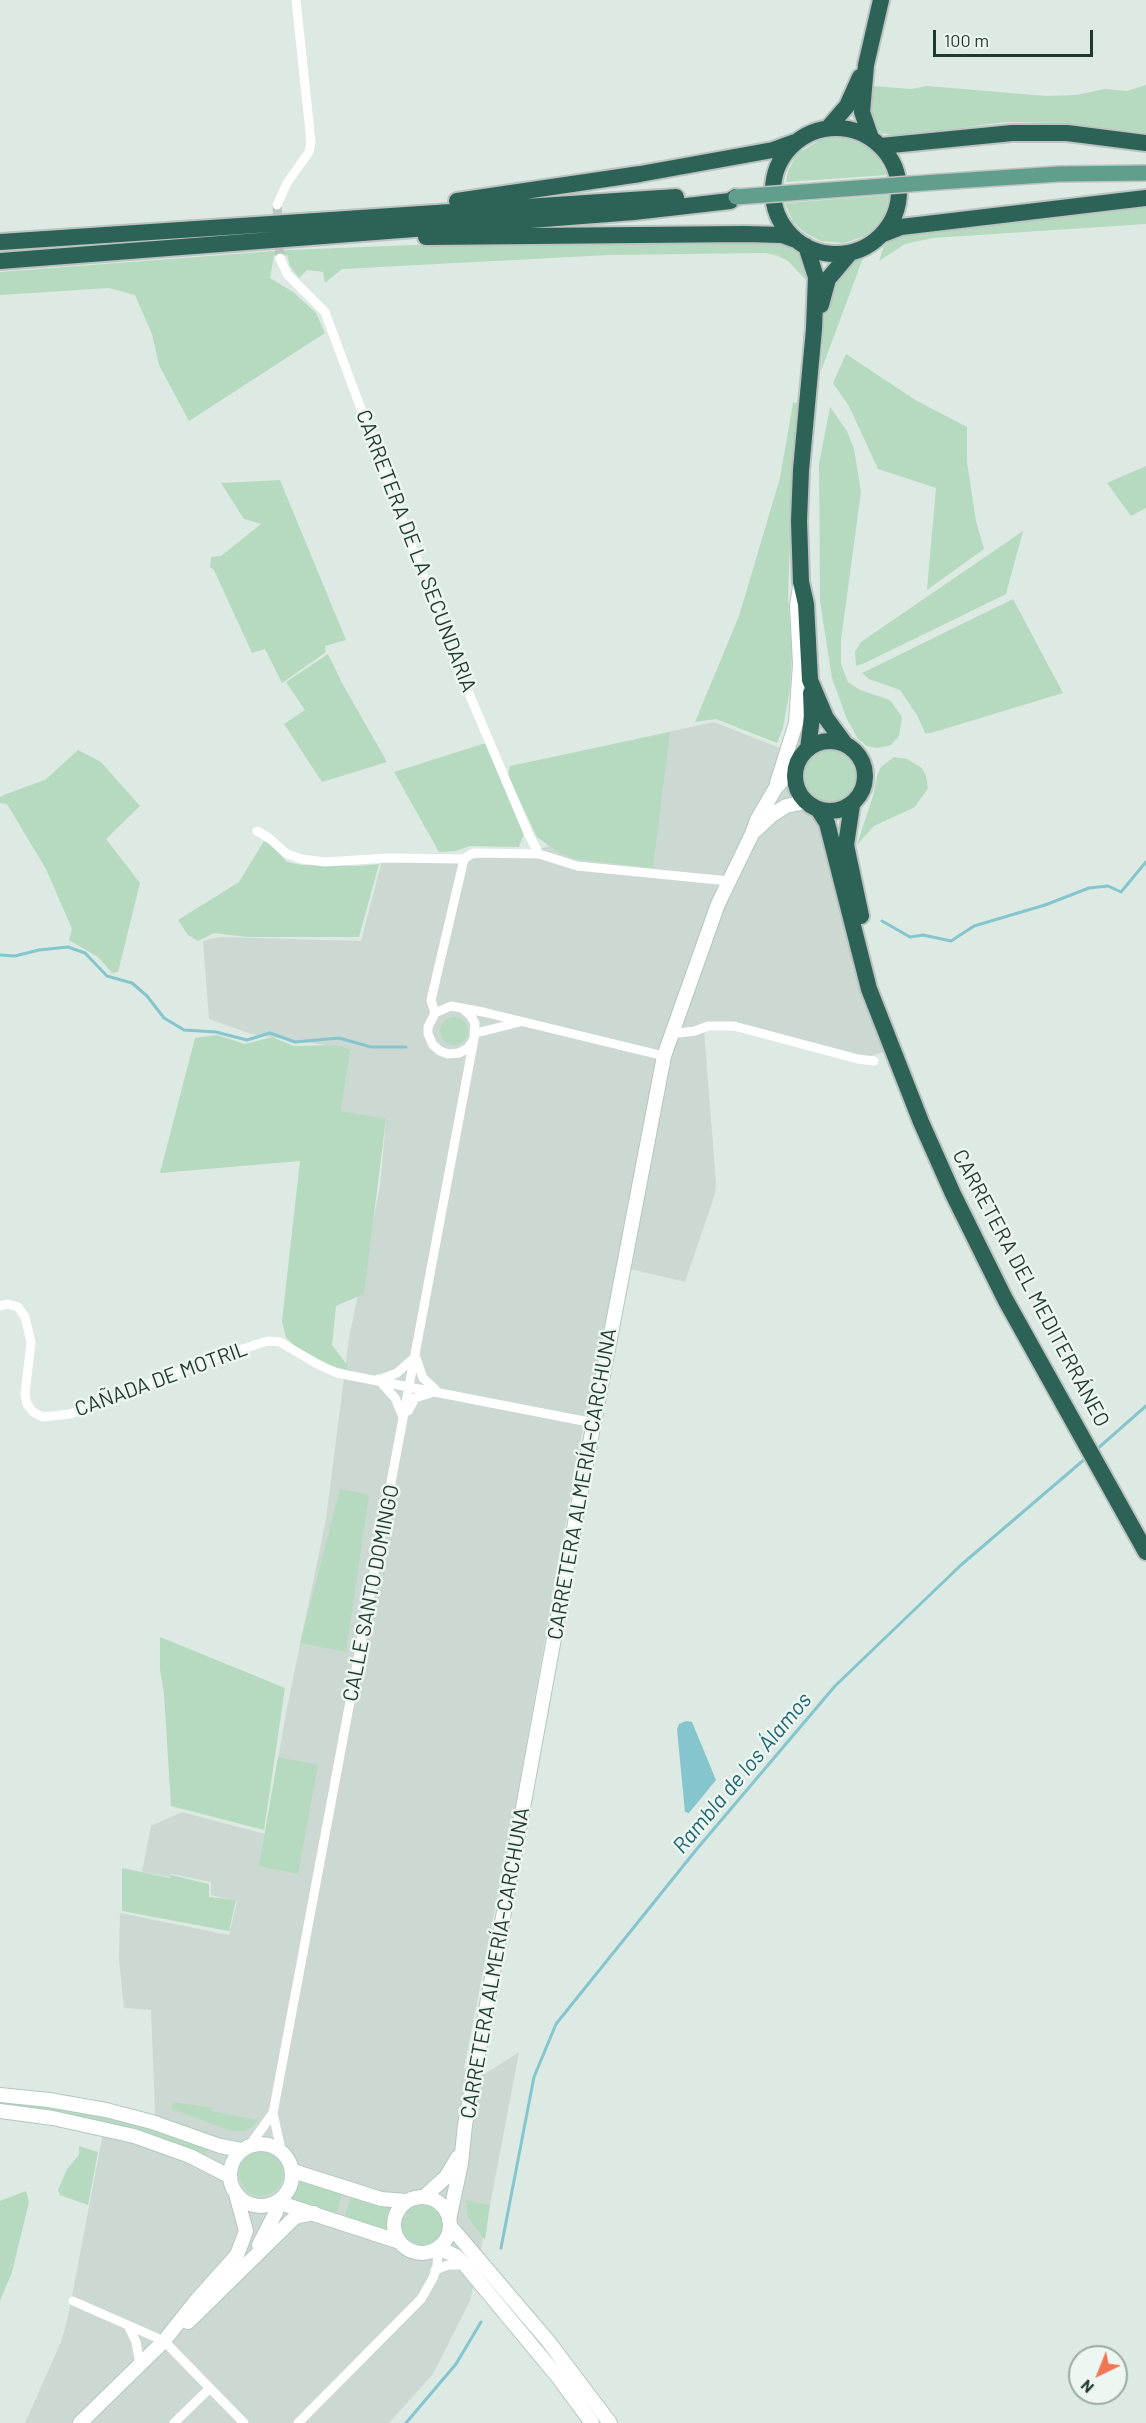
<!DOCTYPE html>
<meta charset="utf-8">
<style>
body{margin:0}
#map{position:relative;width:1146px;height:2423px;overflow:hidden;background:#dde9e3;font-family:Barlow,sans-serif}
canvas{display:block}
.north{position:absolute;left:1068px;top:2345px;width:60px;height:60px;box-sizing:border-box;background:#edf6f1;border:2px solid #9baaa4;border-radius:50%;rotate:223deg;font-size:16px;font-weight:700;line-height:24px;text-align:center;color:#1f3831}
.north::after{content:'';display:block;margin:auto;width:21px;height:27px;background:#f07654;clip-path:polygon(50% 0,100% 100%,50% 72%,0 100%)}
.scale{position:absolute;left:933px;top:30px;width:160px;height:27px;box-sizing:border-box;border:3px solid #1f3831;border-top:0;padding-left:8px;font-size:18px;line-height:21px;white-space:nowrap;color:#1f3831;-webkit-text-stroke:4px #edf6f1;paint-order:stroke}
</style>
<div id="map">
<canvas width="1146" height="2423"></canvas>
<div class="north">N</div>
<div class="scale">100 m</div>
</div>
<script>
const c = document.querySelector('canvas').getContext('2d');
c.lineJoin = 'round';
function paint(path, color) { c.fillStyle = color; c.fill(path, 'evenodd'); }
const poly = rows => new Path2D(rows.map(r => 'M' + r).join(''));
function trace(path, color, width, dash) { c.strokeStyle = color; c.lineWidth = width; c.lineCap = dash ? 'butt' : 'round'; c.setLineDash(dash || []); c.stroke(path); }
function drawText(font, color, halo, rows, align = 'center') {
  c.font = font + ' Barlow,sans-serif'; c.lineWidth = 5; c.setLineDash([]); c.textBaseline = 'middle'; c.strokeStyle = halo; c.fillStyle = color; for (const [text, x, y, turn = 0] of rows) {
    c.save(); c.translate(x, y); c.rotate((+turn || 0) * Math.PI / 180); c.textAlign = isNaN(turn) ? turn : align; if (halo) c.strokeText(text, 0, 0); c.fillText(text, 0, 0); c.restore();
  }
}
const built = poly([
 [714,722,780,748,824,823,844,911,884,1052,856,1060,736,1029,704,1030,716,1183,715,1194,685,1282,618,1266,582,1433,516,1802,464,2068,485,2074,519,2052,490,2205,470,2301,433,2374,389,2423,25,2423,61,2342,68,2317,104,2128,156,2136,151,2010,124,2008,119,1960,120,1913,229,1935,237,1901,211,1895,211,1882,171,1874,170,1877,142,1872,151,1826,182,1812,265,1834,286,1713,326,1519,349,1338,380,1187,386,1120,341,1111,351,1049,251,1034,209,1019,203,941,219,937,361,941,383,857,452,862,548,847,523,794,513,766]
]);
const green = poly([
 [1146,85,1146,133,1067,123,1006,122,898,136,881,133,871,117,869,103,873,86,911,89,927,86,1046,96,1076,95,1105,89,1127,91],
 [831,137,843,137,865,145,876,154,887,175,786,182,788,171,797,154,820,140],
 [889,195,885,215,872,230,864,236,844,243,821,241,805,233,793,222,785,203],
 [1146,207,1146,224,933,238,905,244,879,261,884,246,894,237,923,231,1013,219,1054,219],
 [629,242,784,244,799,253,810,275,806,280,788,261,778,256,766,253,609,255,342,269,325,283,323,272,307,270,299,278,290,266,287,255,274,256,270,278,293,292,316,313,325,333,189,421,159,365,152,334,135,295,109,288,0,295,0,272,287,250,440,244],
 [863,258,821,371,825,311,835,280,853,262],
 [846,354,917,401,967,427,967,462,976,521,984,549,927,590,936,488,878,469,849,406,833,383],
 [800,402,793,458,788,598,792,652,790,689,783,728,777,743,716,719,695,722,739,616,780,478,793,403],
 [830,407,847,431,854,449,861,492,841,640,841,664,848,682,860,690,890,700,902,717,899,736,891,745,878,748,867,746,858,739,846,717,832,678,820,601,819,464],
 [1146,466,1146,508,1131,516,1107,483],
 [280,480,346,640,325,646,326,652,282,683,265,649,252,653,214,570,210,567,211,557,221,556,261,524,244,519,221,483],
 [1023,531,1006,594,865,663,856,666,855,652,861,642],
 [1013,599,1063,693,931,733,925,733,917,715,900,690,869,679,862,673],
 [328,654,342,683,387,762,322,782,284,724,305,710,286,682],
 [670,732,653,868,574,859,558,852,537,837,508,776,510,766],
 [486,743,524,834,519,847,470,846,456,851,439,852,394,772],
 [78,750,101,762,140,806,106,839,140,883,118,972,112,973,98,957,69,940,72,929,46,869,7,804,0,803,0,797,6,794,45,780],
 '803 777a27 27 0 1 1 54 0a27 27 0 1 1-54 0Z',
 [894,757,907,759,922,768,926,776,928,788,915,807,874,826,857,845,873,796,877,776,881,767],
 [264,841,271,845,287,862,302,865,360,866,379,864,359,937,247,937,214,933,198,941,188,935,178,920,239,882],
 '440 1031a14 14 0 1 1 28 0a14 14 0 1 1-28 0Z',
 [217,1035,245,1044,272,1037,294,1046,334,1045,351,1049,341,1111,386,1119,364,1294,336,1306,332,1345,348,1366,347,1370,331,1366,295,1346,286,1337,282,1321,300,1161,160,1173,195,1038],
 [340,1489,369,1495,346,1652,300,1643],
 [160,1637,285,1688,264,1830,171,1806,164,1694,160,1670],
 [278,1757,318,1765,298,1874,259,1866],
 [122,1868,170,1878,171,1875,209,1884,209,1897,236,1900,229,1931,122,1911],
 [0,2101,100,2115,172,2134,209,2148,205,2156,181,2145,130,2129,69,2115,0,2106],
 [173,2102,212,2108,212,2111,258,2120,254,2126,245,2131,232,2131,171,2109],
 [79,2146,98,2152,88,2205,60,2195,58,2190,67,2169,79,2155],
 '239 2174a22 22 0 1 1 44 0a22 22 0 1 1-44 0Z',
 [300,2180,342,2194,336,2215,290,2201],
 [26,2191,29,2202,12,2272,0,2301,0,2201],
 [351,2197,392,2207,386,2219,387,2234,344,2218],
 [466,2200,490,2205,485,2240,468,2217],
 '402 2225a20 20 0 1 1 40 0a20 20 0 1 1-40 0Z'
]);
const water = poly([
 [686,1721,692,1722,716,1780,689,1813,685,1812,677,1729,679,1724]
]);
const stream = poly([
 [882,921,910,937,923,935,951,941,974,926,1045,905,1089,888,1108,886,1121,892,1146,862],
 [0,955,15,956,39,950,68,947,85,953,107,976,132,983,147,996,164,1018,184,1030,216,1032,247,1040,270,1033,295,1042,339,1038,371,1047,406,1047],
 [1096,1450,1146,1406],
 [501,2248,534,2077,556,2024,696,1850,835,1686,961,1565,1086,1458],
 [406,2423,456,2364,481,2322]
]);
const streetTunnel = poly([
 [277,205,280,258]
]);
const street = poly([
 [277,205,287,183,309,152,311,142,296,0],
 [280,258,287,274,325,312,451,651,528,833,539,854],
 [257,831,269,838,287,854,302,859,325,862,387,858,464,859],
 [464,859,473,853,539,854,577,866,729,881],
 [463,1009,470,1015,475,1023,474,1039,468,1048,459,1053,448,1054,440,1051,433,1045,428,1034,428,1027,435,1013,451,1006,483,1012,664,1056],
 [435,1013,431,1000,464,859],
 [476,1033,520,1022],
 [670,1034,695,1031,708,1026,734,1026,858,1059,874,1061],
 [0,1306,8,1304,18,1307,25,1317,31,1342,25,1394,27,1404,33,1412,43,1417,70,1414,95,1405,220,1356,268,1341,280,1342,317,1364,337,1373,594,1423],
 [416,1358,423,1378,435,1389],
 [378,1379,395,1398,403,1417],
 [381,1379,397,1373,414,1358],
 [408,1411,415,1398,434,1392],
 [250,2145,273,2113],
 [281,2150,273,2113,474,1039],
 [435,2270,448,2265,465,2265],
 [73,2301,164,2341,244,2423],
 [128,2325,136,2342,140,2365],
 [174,2423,210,2388],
 [298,2423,421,2299,433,2278,437,2267,438,2248]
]);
const secondary = poly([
 [777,783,796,723,800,664,797,605,800,587],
 [756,830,772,815,786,806,806,802],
 [0,2095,49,2100,106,2110,152,2122,220,2146,241,2150],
 [0,2111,53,2118,134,2136,190,2156,229,2176],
 '230 2175a31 31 0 1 1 62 0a31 31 0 1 1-62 0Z',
 [293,2171,381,2199,406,2201],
 '394 2225a28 28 0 1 1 56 0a28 28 0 1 1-56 0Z',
 [424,2197,446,2177,458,2157],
 [277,2202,400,2242],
 [449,2220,461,2163,465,2125,582,1485,664,1056,718,904,752,834,757,820,775,789,797,763],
 [450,2226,548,2341,610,2423],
 [259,2245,276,2212,273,2204],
 [438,2248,456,2256,465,2265,558,2377,592,2423],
 [188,2322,292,2220,298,2216,314,2213],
 [80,2423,164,2341,195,2302,237,2255,246,2231,236,2194]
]);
const primary = poly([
 [938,182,1059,174,1146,173]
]);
const highway = poly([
 '773 191a63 63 0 1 1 126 0a63 63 0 1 1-126 0Z',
 [828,128,847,106,860,77],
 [871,138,862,112,866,65,881,0],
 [881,146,1012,133,1067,133,1146,143],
 [457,201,640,174,773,150,795,142],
 [883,234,901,227,1146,198],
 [426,237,745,234,782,235,796,240],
 [0,242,676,197],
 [806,246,816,277,814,329,801,470,799,521,801,582,806,604,810,680,826,718,845,744],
 [0,261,634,212,730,201,736,197],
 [821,305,828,279,850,253],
 '795 776a35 35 0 1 1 70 0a35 35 0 1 1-70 0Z',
 [808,749,812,717,811,693],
 [852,805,846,845,861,916],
 [818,809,827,823,869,989,921,1122,953,1194,1005,1299,1146,1552]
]);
const primaryBridge = poly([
 [736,197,938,182]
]);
const streetNames = [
 ["CARRETERA DE LA SECUNDARIA",416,551,69],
 ["CARRETERA DEL MEDITERRÁNEO",1031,1288,62],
 ["CAÑADA DE MOTRIL",161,1379,-20],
 ["CARRETERA ALMERÍA-CARCHUNA",582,1484,-80],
 ["CALLE SANTO DOMINGO",371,1593,-79],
 ["CARRETERA ALMERÍA-CARCHUNA",495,1963,-80]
];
const waterNames = [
 ["Rambla de los Álamos",742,1773,-50]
];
paint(built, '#ccd9d2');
paint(green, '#b6dabf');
paint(water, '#85c5ce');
trace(stream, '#85c5ce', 3);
trace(streetTunnel, '#b7c6bf', 9, [9, 4.5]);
trace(secondary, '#b1c8bf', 16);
trace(primary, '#bcc3c1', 18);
trace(highway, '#bcc3c1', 20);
trace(street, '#fff', 9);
trace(secondary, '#fff', 14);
trace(primary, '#629e8d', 15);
trace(highway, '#2c6356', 16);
trace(primaryBridge, '#bcc3c1', 18, []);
trace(primaryBridge, '#629e8d', 15);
drawText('21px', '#1f3831', '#edf6f1', streetNames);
drawText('italic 22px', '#1b6672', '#edf6f1', waterNames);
</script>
